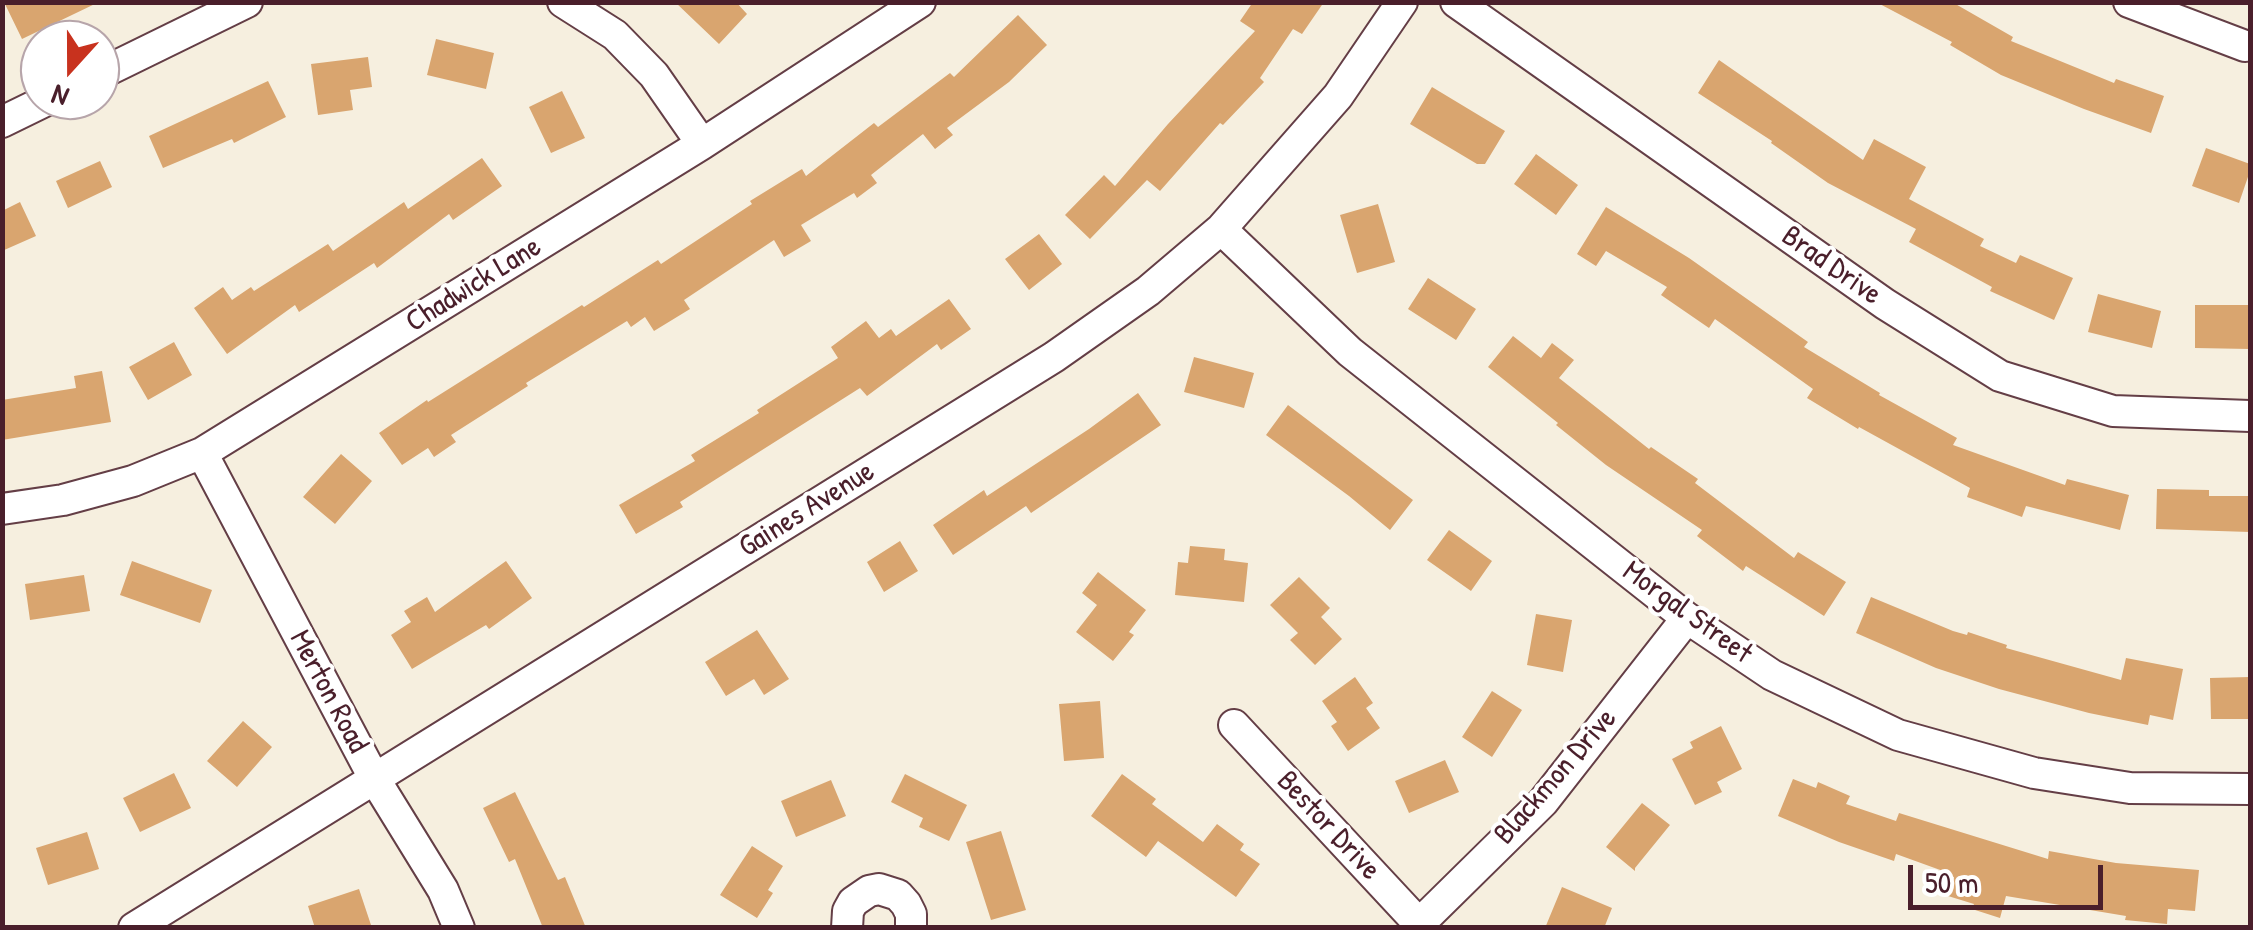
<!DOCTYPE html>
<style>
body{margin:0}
#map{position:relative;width:2253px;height:930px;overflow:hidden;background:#f6efdf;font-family:"Patrick Hand",sans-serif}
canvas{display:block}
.frame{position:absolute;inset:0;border:5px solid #4a1f2b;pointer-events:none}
.north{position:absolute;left:20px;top:20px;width:100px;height:100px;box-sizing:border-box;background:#fff;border:2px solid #b7a5aa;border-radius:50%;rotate:201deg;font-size:28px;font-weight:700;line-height:40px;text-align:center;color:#4a1f2b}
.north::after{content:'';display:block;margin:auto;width:35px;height:45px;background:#c8321e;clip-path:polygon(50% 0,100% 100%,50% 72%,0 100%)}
.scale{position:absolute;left:1908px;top:865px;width:195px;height:45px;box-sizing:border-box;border:5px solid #4a1f2b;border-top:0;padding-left:12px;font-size:30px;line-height:35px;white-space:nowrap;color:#4a1f2b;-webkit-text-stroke:8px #fff;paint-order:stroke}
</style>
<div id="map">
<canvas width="2253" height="930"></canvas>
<div class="frame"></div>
<div class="north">N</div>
<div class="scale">50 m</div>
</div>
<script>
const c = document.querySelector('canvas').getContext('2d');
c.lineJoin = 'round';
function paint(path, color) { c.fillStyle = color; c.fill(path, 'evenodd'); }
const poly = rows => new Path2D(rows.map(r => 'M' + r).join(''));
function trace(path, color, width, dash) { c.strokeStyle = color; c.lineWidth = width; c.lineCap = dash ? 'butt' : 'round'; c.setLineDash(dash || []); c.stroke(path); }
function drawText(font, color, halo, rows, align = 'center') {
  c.font = font + ' "Patrick Hand",sans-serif'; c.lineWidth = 8; c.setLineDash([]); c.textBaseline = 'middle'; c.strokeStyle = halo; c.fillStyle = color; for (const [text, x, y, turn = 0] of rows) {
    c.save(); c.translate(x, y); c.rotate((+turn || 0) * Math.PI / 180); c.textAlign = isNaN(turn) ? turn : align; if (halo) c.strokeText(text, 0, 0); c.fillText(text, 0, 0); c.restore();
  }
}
const building = poly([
 [4,2,99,2,22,39],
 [675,2,736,2,747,14,719,44],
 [1253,2,1324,2,1302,34,1293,29,1260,78,1264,82,1223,125,1220,123,1160,191,1147,180,1090,239,1065,215,1104,175,1115,186,1168,124,1255,31,1240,21],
 [1876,2,1952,2,2013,37,2011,41,2114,83,2116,79,2164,96,2151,133,2084,109,2001,75,1950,45,1952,42],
 [1018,15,1047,45,1009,82,947,128,953,135,935,149,923,134,871,175,877,183,857,198,854,193,801,225,811,241,784,257,774,240,684,300,690,309,654,331,645,317,631,327,627,321,526,383,528,386,451,435,456,442,434,457,428,448,402,465,379,433,427,400,428,402,582,305,584,307,658,260,661,264,752,204,750,201,802,169,806,176,874,123,878,127,950,73,954,77],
 [436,39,494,53,486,89,427,75],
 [368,57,372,87,350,90,353,110,318,115,311,64],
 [1719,60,1863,160,1874,139,1926,167,1909,199,1984,239,1980,246,2016,263,2020,255,2073,278,2054,320,1990,291,1992,287,1909,242,1916,229,1828,183,1771,143,1772,141,1698,93],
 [268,81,286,117,234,143,232,139,163,168,149,136],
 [1432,87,1505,131,1485,164,1477,164,1410,124],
 [562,91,585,138,551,153,529,107],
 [2206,148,2250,164,2250,171,2239,203,2192,186],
 [1536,154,1578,185,1556,215,1514,184],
 [482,158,502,186,453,220,449,214,377,268,374,263,299,312,295,305,227,354,194,308,223,287,232,300,251,287,254,291,328,244,333,251,404,202,408,209],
 [100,161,112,187,68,208,56,181],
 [20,202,36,236,2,251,2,211],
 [1378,204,1395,262,1357,273,1340,215],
 [1606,207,1689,258,1808,342,1804,347,1880,393,1879,395,1957,438,1953,445,2065,485,2067,479,2129,495,2120,530,2026,506,2022,517,1967,497,1970,488,1859,427,1858,429,1807,398,1813,389,1715,319,1709,328,1661,295,1667,287,1606,251,1596,266,1577,254],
 [1039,234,1062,264,1029,290,1005,259],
 [1428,278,1476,309,1456,340,1408,309],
 [2098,294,2161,311,2152,348,2088,332],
 [949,299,971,329,941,350,937,344,867,396,860,388,680,502,683,507,636,534,619,505,695,461,691,455,759,413,757,410,838,358,831,347,866,321,879,338,891,329,896,336],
 [2195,305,2250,305,2250,349,2195,348],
 [1513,336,1541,358,1552,343,1574,360,1559,378,1649,449,1651,447,1698,479,1695,483,1794,558,1798,552,1846,582,1824,616,1746,566,1743,571,1697,536,1702,530,1606,465,1556,425,1558,423,1488,367],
 [174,342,192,375,148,400,129,367],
 [1194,357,1254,373,1244,408,1184,392],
 [102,371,111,422,2,440,2,400,76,388,74,376],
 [1138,393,1161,425,1031,513,1026,506,953,555,933,525,984,490,987,496,1089,429],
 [1288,405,1413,500,1390,530,1349,496,1266,435],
 [341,454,372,481,335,524,303,497],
 [2157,489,2209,490,2209,496,2250,496,2250,532,2156,529],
 [1449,530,1492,561,1471,591,1427,560],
 [900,541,918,571,884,592,867,562],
 [1190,546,1225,549,1224,560,1248,563,1244,602,1175,595,1178,562,1188,563],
 [132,561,212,590,200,623,120,595],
 [506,561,532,598,489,629,486,625,412,669,391,635,411,622,404,611,427,597,435,612],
 [1098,572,1146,610,1129,632,1134,635,1113,661,1076,632,1097,605,1082,593],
 [84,575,90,611,30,620,25,584],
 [1299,577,1330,608,1321,617,1342,639,1315,665,1290,640,1298,633,1270,605],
 [1871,597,1953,631,1967,635,1968,632,2007,645,2006,648,2121,680,2126,658,2183,669,2173,720,2150,715,2148,725,2089,713,1999,689,1936,668,1856,633],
 [1536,614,1572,620,1563,672,1527,665],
 [757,630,789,679,764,695,754,679,726,696,705,662],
 [1355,677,1373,703,1366,708,1380,728,1348,751,1331,726,1337,722,1322,701],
 [2250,677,2250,719,2211,719,2210,678],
 [1492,691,1522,710,1492,757,1462,737],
 [1100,701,1104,758,1064,761,1059,704],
 [243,721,272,747,237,787,207,761],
 [1721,726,1742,769,1717,782,1722,792,1695,805,1672,759,1693,748,1690,742],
 [1445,760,1459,792,1409,813,1395,781],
 [174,773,191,808,140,832,123,798],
 [905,774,967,805,949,841,919,827,923,818,891,802],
 [1122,774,1156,799,1152,804,1203,842,1217,824,1244,844,1240,850,1260,864,1236,897,1158,841,1146,857,1091,816],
 [1793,779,1816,788,1818,782,1850,796,1846,804,1896,821,1899,813,2048,859,2049,851,2116,863,2199,870,2195,911,2168,909,2167,924,2125,920,2126,916,2006,896,2000,918,1972,909,1974,904,1948,896,1954,877,1942,874,1943,871,1896,854,1894,861,1839,842,1778,816],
 [831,780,846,816,796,837,781,801],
 [515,792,558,880,565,877,586,928,543,928,515,859,509,862,483,808],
 [1642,803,1670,825,1635,868,1635,871,1606,847],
 [1001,831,1026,910,991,920,966,842],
 [87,832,99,869,48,885,36,848],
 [752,846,783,866,768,890,773,893,757,918,720,895],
 [1562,887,1612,908,1604,928,1545,928],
 [359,889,372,928,315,928,308,906]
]);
const minor = poly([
 [563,2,615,35,654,75,702,144],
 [1456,2,1885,304,2000,376,2113,411,2250,416],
 [2129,2,2245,46],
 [100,74,247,2],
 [2,122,47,100],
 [1221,229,1350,352,1687,618,1772,675,1898,735,2034,773,2130,788,2250,789],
 [202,453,374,778,443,890,459,928],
 [2,509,63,500,133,481,202,453,702,144,920,2],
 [1234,725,1423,928],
 [134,928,1054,357,1148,291,1221,229,1338,96,1402,2],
 [847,928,848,911,853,902,869,891,879,889,898,895,906,904,911,914,911,928],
 [1415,928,1543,802,1687,618]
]);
const streetNames = [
 ["Brad Drive",1831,266,35],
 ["Chadwick Lane",474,285,-32],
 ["Gaines Avenue",807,510,-32],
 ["Morgal Street",1687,613,36],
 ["Merton Road",328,692,62],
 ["Blackmon Drive",1556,777,-49],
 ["Bestor Drive",1328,826,47]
];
paint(building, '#d9a56f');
trace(minor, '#643e46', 34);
trace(minor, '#fff', 30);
drawText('30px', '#4a1f2b', '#fff', streetNames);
</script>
